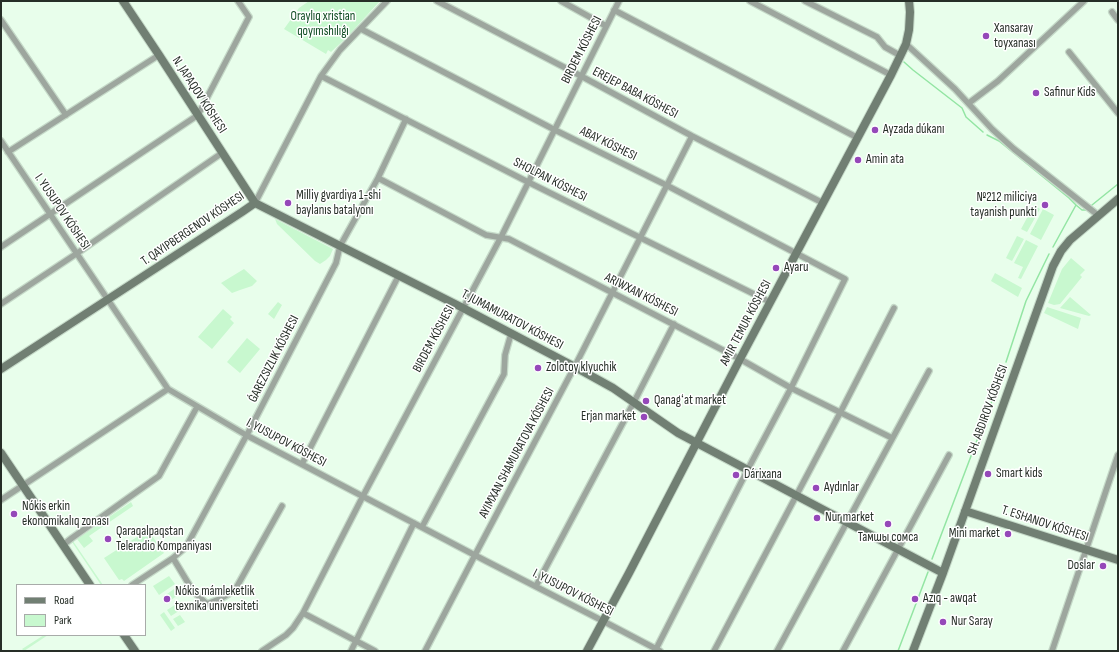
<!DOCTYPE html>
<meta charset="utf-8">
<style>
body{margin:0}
#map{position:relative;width:1119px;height:652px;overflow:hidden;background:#e8feeb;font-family:"Sofia Sans Condensed",sans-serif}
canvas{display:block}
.frame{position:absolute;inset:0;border:2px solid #262e27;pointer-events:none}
.legend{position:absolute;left:16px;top:584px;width:130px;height:52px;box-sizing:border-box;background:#fff;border:1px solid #a8aba9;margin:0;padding:5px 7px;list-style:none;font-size:12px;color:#262e27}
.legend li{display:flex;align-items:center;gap:8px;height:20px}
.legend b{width:20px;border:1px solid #a8aba9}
</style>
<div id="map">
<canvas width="1119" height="652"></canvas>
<div class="frame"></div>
<ul class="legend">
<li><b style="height:5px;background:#717f73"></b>Road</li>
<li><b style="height:11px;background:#c8f8cf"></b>Park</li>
</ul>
</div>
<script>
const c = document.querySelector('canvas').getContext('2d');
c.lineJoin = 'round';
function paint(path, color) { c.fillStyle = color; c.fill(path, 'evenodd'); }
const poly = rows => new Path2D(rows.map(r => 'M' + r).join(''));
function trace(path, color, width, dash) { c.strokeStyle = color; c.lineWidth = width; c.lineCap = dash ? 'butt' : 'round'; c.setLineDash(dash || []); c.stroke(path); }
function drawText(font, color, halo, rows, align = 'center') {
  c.font = font + ' "Sofia Sans Condensed",sans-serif'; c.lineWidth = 3; c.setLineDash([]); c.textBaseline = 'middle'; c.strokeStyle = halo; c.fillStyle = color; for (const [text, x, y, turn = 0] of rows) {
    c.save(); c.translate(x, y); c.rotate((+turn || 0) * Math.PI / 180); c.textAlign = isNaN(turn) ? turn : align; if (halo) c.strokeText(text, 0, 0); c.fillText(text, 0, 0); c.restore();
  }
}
const green = poly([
 [309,1,380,1,347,37,331,52,328,50,326,54,284,29,299,8],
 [1034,205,1040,209,1027,232,1021,229],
 [1043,209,1054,215,1041,240,1030,234],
 [275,219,333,249,330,256,326,260,320,264,315,261,277,224],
 [1017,236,1024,239,1012,261,1006,258],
 [1026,240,1038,246,1021,279,1018,278,1023,267,1014,263],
 [1071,258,1085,270,1080,275,1082,277,1060,304,1054,305,1048,303,1062,269],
 [244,269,257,281,252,286,240,290,232,293,221,283],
 [995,273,1022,288,1018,297,991,281],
 [1070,297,1091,315,1089,316,1060,308],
 [278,302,282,305,274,319,268,314],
 [1047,307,1081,318,1078,329,1044,313],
 [223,309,232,317,230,319,234,323,212,349,198,337],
 [247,338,260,349,240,373,227,362],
 [131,502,133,506,89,536,93,541,84,548,77,539],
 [148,530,164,553,124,581,122,579,119,580,104,558],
 [73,541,103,585,101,585,72,542],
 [169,576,175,584,159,595,153,586],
 [174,589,178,595,167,603,163,597],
 [181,601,185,607,171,616,167,610],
 [164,612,175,628,171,631,160,615],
 [180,615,185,622,178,626,173,619],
 [44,635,48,635,24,651,22,649]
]);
const stream = poly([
 [904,62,913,70,962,108,966,117,983,132],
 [987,135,999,141,1069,198,1076,205],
 [1092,205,1118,184],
 [1053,247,1076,205,1082,210,1086,210],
 [1006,362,1026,301,1049,254],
 [932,559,1004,369],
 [898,651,928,572]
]);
const street = poly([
 [437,1,581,76,692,136,823,203],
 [561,1,606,26],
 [750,1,891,75],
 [805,1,877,37,885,47,901,56],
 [614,10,858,138],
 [1112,12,1118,20],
 [1,20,66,115],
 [361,29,555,130,666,185,845,279,791,388,748,469,655,651],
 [906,44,955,89,992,129,1014,149,1099,216],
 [1069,52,1118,113],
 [321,76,528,182,770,302],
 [969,103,998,81,1084,1],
 [1,141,168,389,246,435,486,561,603,621,660,651],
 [8,152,159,55],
 [378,178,486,235,509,239,740,359,791,388,892,438],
 [255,203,321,76,340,50,387,1],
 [1,247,198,115,249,17,238,1],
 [1,304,76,254,222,153],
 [302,464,399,275],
 [1,500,168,389],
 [422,527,504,374,505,355,511,334],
 [63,545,72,538,159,476,197,407],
 [173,558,193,591,207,604,222,598,235,590,282,506],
 [132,585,173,558,186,547,250,429,336,263,340,246,378,178,406,119],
 [536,586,634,402,674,324],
 [303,613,375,651],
 [262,651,286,635,293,628,303,613,363,496,501,237,619,1],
 [351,651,414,523],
 [425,651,475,555,577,362,692,136],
 [714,651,840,413,894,308],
 [777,651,929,371],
 [843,651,949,455],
 [1052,651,1118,455]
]);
const secondary = poly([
 [123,1,159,55,255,203],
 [255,203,463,308,575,367,613,388,678,433,943,573],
 [1,369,242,212,255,203],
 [1,453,90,585],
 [965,511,1118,560],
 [124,635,135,651],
 [587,651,629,573,740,359,891,75,906,44,909,30,910,12,909,1],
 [913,651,943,573,1053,266,1061,251,1070,240,1118,199]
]);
const markers = [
 [986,36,4,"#9548b9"],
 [1036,93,4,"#9548b9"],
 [875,130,4,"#9548b9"],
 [858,160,4,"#9548b9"],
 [288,203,4,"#9548b9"],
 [1045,205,4,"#9548b9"],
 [776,268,4,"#9548b9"],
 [538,368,4,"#9548b9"],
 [646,401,4,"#9548b9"],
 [644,417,4,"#9548b9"],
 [988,474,4,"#9548b9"],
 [736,475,4,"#9548b9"],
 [816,488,4,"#9548b9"],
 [14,514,4,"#9548b9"],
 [817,518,4,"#9548b9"],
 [888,524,4,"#9548b9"],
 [1008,534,4,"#9548b9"],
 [108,539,4,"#9548b9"],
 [1103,566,4,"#9548b9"],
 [167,599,4,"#9548b9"],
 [915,599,4,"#9548b9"],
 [943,622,4,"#9548b9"]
];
const parkNames = [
 ["Oraylıq xristian",323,17],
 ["qoyımshılıǵı",323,32]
];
const poiNames = [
 ["Xansaray",994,29],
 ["toyxanası",994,44],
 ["Safinur Kids",1044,93],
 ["Ayzada dúkanı",883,130],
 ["Amin ata",866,160],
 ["Milliy gvardiya 1-shi",296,196],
 ["baylanıs batalyonı",296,211],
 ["№212 miliciya",1037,198,"right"],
 ["tayanish punkti",1037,213,"right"],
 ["Ayaru",784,268],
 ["Zolotoy klyuchik",546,368],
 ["Qanagʻat market",654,401],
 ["Erjan market",636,417,"right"],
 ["Smart kids",996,474],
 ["Dárixana",744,475],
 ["Aydınlar",824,488],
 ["Nókis erkin",22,507],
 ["ekonomikalıq zonası",22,522],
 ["Nur market",825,518],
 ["Qaraqalpaqstan",116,532],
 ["Teleradio Kompaniyası",116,547],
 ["Mini market",1000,534,"right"],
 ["Тамшы сомса",888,538,"center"],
 ["Doslar",1095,566,"right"],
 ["Nókis mámleketlik",175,592],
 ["texnika universiteti",175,607],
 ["Azıq - awqat",923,599],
 ["Nur Saray",951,622]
];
const streetNames = [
 ["BIRDEM KÓSHESI",582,50,-63],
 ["EREJEP BABA KÓSHESI",635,93,28],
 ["N. JAPAQOV KÓSHESI",199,95,57],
 ["ABAY KÓSHESI",608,144,26],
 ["SHOLPAN KÓSHESI",550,180,27],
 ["I. YUSUPOV KÓSHESI",62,212,56],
 ["T. QAYIPBERGENOV KÓSHESI",193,229,-34],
 ["ARIWXAN KÓSHESI",641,295,27],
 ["T. JUMAMURATOV KÓSHESI",512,320,28],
 ["AMIR TEMUR KÓSHESI",746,323,-62],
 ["BIRDEM KÓSHESI",434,339,-62],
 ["ǴAREZSIZLIK KÓSHESI",274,359,-63],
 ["SH. ABDIROV KÓSHESI",988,410,-70],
 ["I. YUSUPOV KÓSHESI",286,443,28],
 ["AYIMXAN SHAMURATOVA KÓSHESI",517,453,-62],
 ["T. ESHANOV KÓSHESI",1045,524,18],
 ["I. YUSUPOV KÓSHESI",573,593,27]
];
paint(green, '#c8f8cf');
trace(stream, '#93e5a3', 1.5);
trace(street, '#c5d9c8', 8);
trace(secondary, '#c5d9c8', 10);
trace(street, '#9da69e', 5.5);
trace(secondary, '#717f73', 8);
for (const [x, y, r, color] of markers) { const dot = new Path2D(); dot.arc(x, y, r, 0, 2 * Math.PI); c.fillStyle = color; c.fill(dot); trace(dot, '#fff', 1.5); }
drawText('13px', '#0e4a21', '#fff', parkNames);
drawText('13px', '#262e27', '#fff', poiNames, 'left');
drawText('13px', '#262e27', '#fff', streetNames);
</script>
